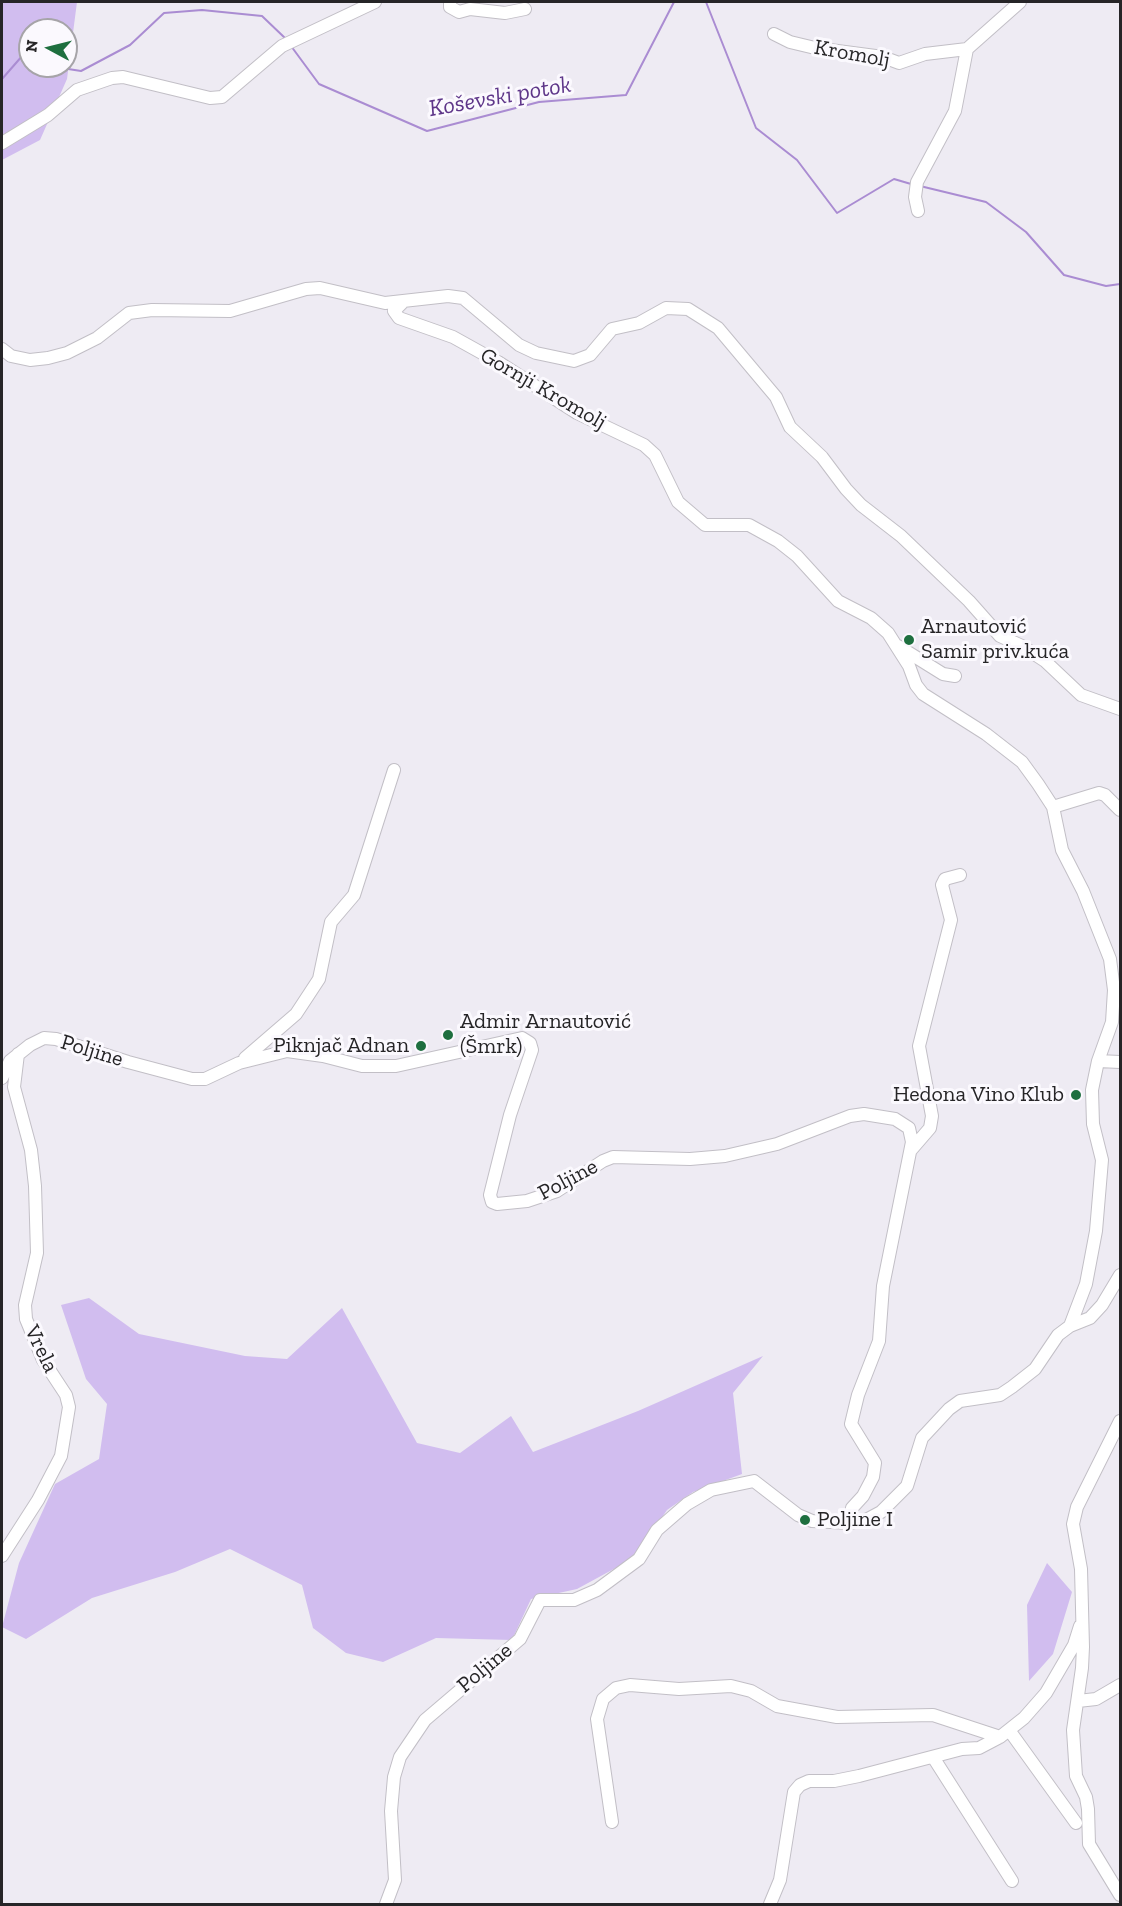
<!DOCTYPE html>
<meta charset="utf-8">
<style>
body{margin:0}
#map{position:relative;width:1122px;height:1906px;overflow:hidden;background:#eeebf3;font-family:"Zilla Slab",serif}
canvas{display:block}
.frame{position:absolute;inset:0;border:3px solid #262527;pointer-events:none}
.north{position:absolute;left:18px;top:18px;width:60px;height:60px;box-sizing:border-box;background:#fbf9fe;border:2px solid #a6a4a8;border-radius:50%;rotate:277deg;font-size:16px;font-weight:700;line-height:24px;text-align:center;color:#262527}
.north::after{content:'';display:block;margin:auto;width:21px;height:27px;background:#1e6f3f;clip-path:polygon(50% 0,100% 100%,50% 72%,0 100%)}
</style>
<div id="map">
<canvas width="1122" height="1906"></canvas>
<div class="frame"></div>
<div class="north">N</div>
</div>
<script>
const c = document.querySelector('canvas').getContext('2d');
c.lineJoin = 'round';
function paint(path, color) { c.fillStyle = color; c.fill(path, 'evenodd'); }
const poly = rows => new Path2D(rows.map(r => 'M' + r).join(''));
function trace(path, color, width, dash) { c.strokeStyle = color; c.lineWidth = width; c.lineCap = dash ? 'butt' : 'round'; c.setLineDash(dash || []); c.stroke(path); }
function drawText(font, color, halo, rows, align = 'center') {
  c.font = font + ' "Zilla Slab",serif'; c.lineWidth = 6; c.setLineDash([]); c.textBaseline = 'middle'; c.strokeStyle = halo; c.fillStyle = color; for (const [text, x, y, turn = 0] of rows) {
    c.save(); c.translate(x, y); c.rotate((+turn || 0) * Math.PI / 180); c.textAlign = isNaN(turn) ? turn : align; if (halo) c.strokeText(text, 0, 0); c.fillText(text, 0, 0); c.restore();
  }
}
const green = poly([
 [2,2,77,2,67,79,40,140,2,160],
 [30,30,66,30,66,66,30,66],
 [89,1298,139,1334,245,1356,287,1359,342,1308,417,1443,460,1453,511,1416,533,1452,638,1411,763,1356,733,1393,742,1474,693,1492,667,1510,634,1558,577,1589,531,1599,512,1640,436,1638,383,1662,346,1653,313,1628,302,1585,230,1549,175,1572,92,1598,26,1639,2,1627,19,1563,55,1484,99,1459,107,1404,86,1379,61,1305],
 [1047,1563,1072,1592,1053,1654,1029,1681,1027,1605]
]);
const stream = poly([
 [706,2,756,128,797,160,837,213,894,179,911,184],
 [291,46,319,84,427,131,539,102,626,95,674,2],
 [49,66,81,71,130,45,164,13,202,10,262,16,286,39],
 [2,79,23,55,30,58],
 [920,186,986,202,1026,232,1064,275,1106,286,1120,284]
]);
const minor = poly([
 [450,2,450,7,459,12,470,9,505,13,525,9],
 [774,34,790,42,815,48,883,57,899,63,925,54,967,49],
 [2,143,48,115,77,90,112,78,123,77,210,98,222,97,282,46,375,2],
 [918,211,915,197,917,182,955,111,967,49,1020,2],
 [402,303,394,311,399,318,453,337,498,362,577,413,644,445,655,455,678,502,705,525,749,525,778,541,797,556,838,601,871,618,888,633,909,666,916,685,923,694,986,734,1022,762,1038,784,1053,807,1062,850,1083,891,1110,959,1114,990,1112,1022,1098,1061,1092,1090,1093,1124,1102,1160,1096,1231,1086,1284,1070,1326],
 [2,349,11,356,30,360,48,358,67,353,97,338,129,313,152,310,230,311,306,289,320,288,385,303,448,296,463,298,519,345,536,353,574,361,590,355,612,329,639,323,666,308,688,309,718,328,776,397,790,427,822,457,846,489,861,505,901,536,969,601,1000,636,1022,646,1045,661,1081,695,1120,709],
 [898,646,943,674,955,676],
 [1053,807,1099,793,1105,795,1120,810],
 [245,1058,296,1014,319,979,331,922,354,895,394,770],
 [1098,1061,1120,1062],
 [2,1078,10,1061,30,1045,44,1038,56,1039,128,1062,192,1079,205,1079,239,1063,287,1051,323,1056,362,1066,396,1066,522,1038,530,1043,532,1050,510,1115,490,1195,492,1202,497,1204,527,1201,557,1191,603,1161,613,1157,690,1159,725,1156,777,1144,850,1116,864,1114,895,1119,909,1128,912,1142,883,1286,879,1341,858,1395,851,1424,875,1463,873,1477,863,1496,852,1508,849,1523],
 [911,1150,930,1128,932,1116,919,1046,951,920,942,885,945,879,960,875],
 [1120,1421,1077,1507,1073,1524,1081,1569,1083,1647,1082,1668,1073,1730,1076,1776,1086,1797,1088,1809,1089,1844,1120,1895],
 [2,1556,38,1500,61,1456,69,1407,66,1395,43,1360,26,1319,25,1305,37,1253,35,1186,31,1150,14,1087,18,1054],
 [1078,1701,1096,1699,1120,1685],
 [1009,1730,1076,1823],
 [933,1757,1012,1881],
 [612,1822,597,1719,603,1699,616,1688,630,1685,679,1689,731,1686,751,1691,777,1706,837,1717,933,1715,1000,1737,1024,1718,1046,1693,1074,1645,1080,1626],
 [386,1904,395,1880,391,1811,394,1777,400,1757,425,1720,520,1639,540,1600,574,1600,597,1590,639,1559,657,1530,687,1504,711,1490,754,1481,798,1515,812,1521,849,1523,866,1520,881,1512,907,1486,922,1438,949,1409,960,1401,1000,1395,1012,1387,1035,1369,1058,1335,1070,1326,1090,1318,1102,1305,1120,1275],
 [770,1904,780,1880,794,1792,800,1785,809,1781,834,1781,859,1776,962,1749,979,1748,1000,1737]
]);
const markers = [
 [909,640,6,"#1e6f3f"],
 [448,1035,6,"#1e6f3f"],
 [421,1046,6,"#1e6f3f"],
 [1076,1095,6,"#1e6f3f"],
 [805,1520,6,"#1e6f3f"]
];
const streetNames = [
 ["Kromolj",852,54,10],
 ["Gornji Kromolj",543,389,30],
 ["Poljine",92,1051,17],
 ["Poljine",568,1180,-28],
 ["Vrela",41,1349,64],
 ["Poljine",485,1668,-40]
];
const poiNames = [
 ["Arnautović",921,627],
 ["Samir priv.kuća",921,652],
 ["Admir Arnautović",460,1022],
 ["(Šmrk)",460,1047],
 ["Piknjač Adnan",409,1046,"right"],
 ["Hedona Vino Klub",1064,1095,"right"],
 ["Poljine I",817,1520]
];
const waterNames = [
 ["Koševski potok",500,97,-10]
];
paint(green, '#d1bdef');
trace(stream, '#aa8cd2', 2);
trace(minor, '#c2bfc6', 14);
trace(minor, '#fff', 12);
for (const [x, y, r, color] of markers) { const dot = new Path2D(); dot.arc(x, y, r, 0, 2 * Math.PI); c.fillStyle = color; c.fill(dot); trace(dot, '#fbf9fe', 2); }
drawText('22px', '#262527', '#fbf9fe', streetNames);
drawText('22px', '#262527', '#fbf9fe', poiNames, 'left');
drawText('italic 24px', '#5e3689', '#fbf9fe', waterNames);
</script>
